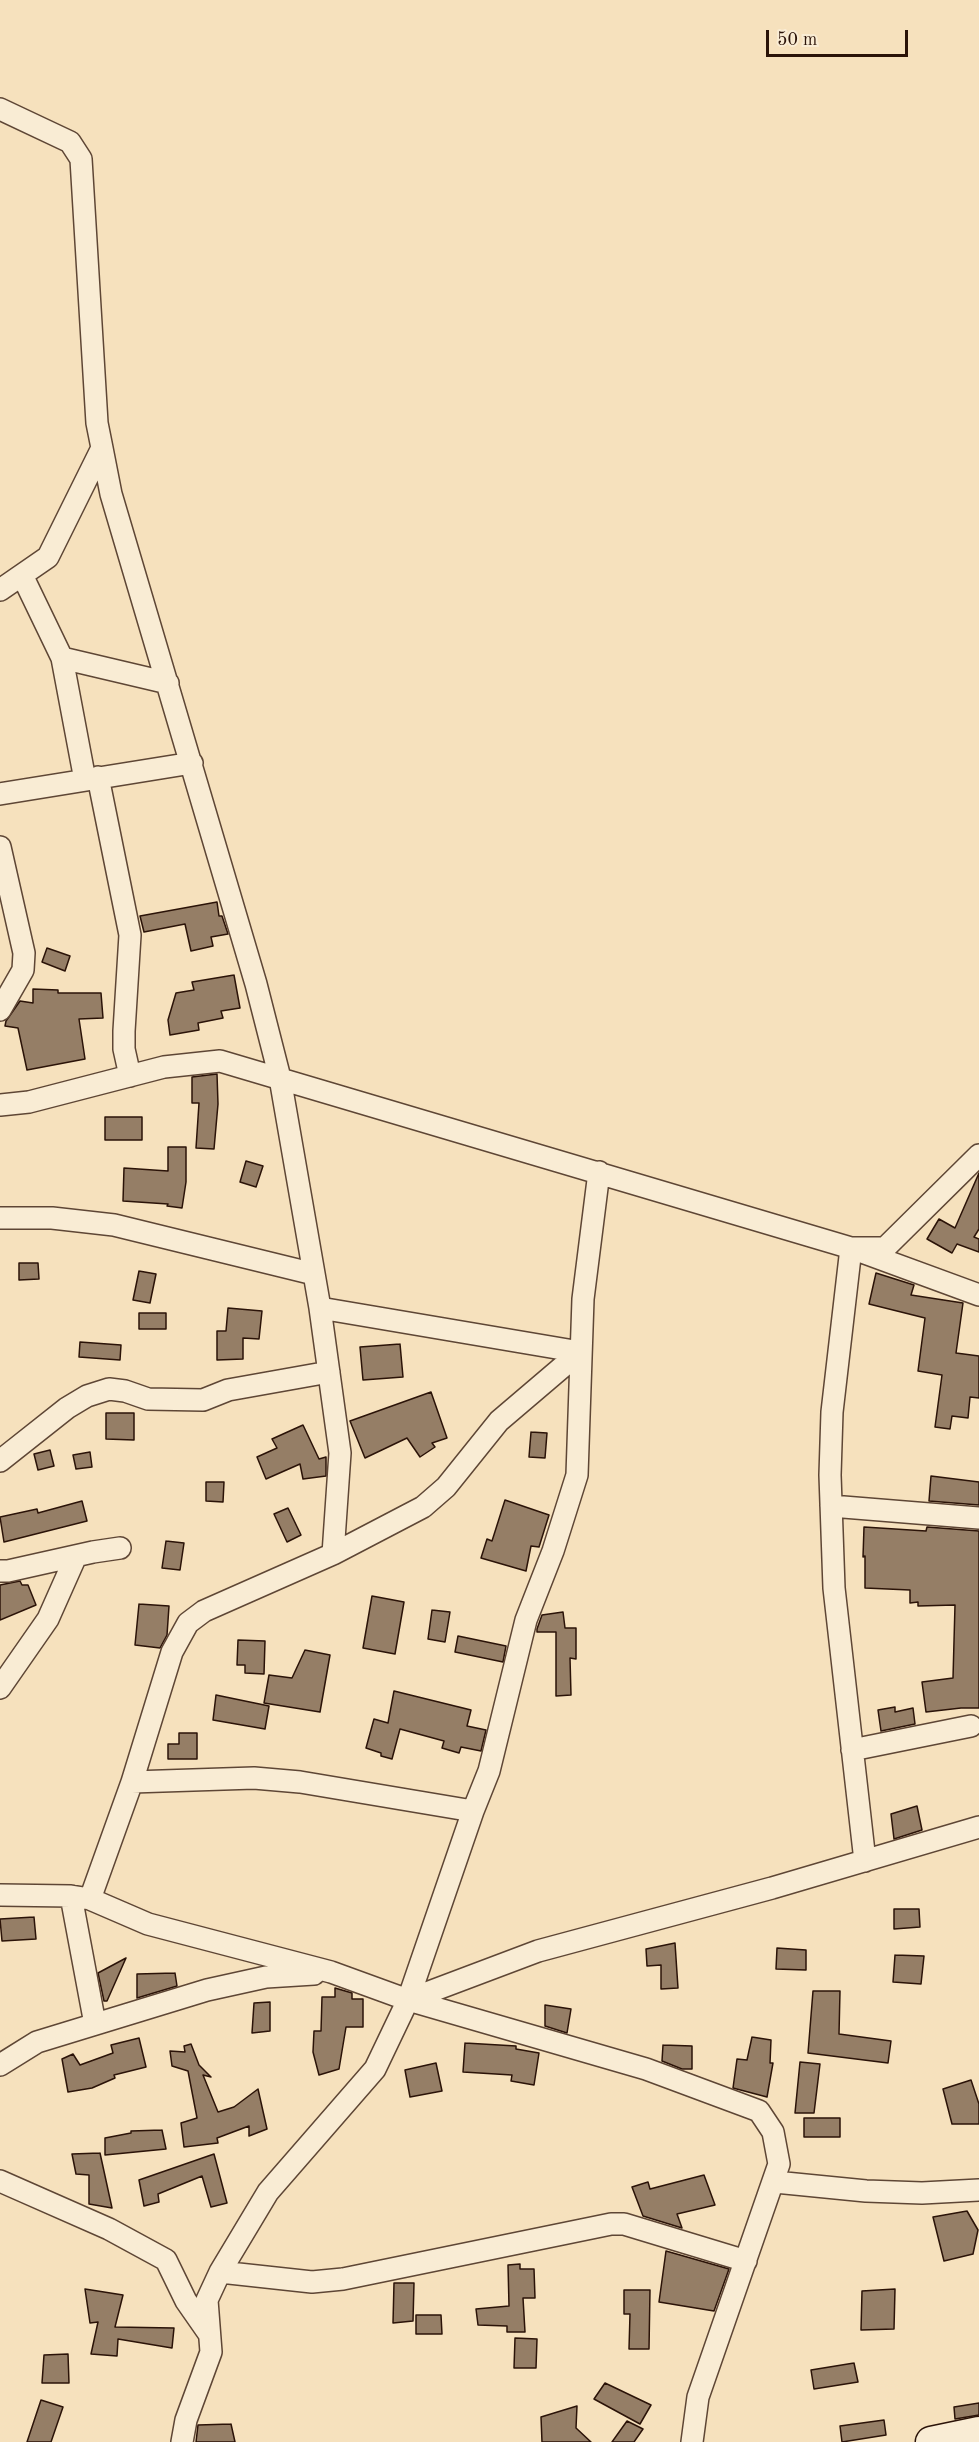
<!DOCTYPE html>
<style>
body{margin:0}
#map{position:relative;width:979px;height:2442px;overflow:hidden;background:#f6e1bd;font-family:"Old Standard TT",serif}
canvas{display:block}
.scale{position:absolute;left:766px;top:30px;width:142px;height:27px;box-sizing:border-box;border:3px solid #2b1308;border-top:0;padding-left:8px;font-size:18px;line-height:21px;white-space:nowrap;color:#2b1308;-webkit-text-stroke:4px #f9ecd4;paint-order:stroke}
</style>
<div id="map">
<canvas width="979" height="2442"></canvas>
<div class="scale">50 m</div>
</div>
<script>
const c = document.querySelector('canvas').getContext('2d');
c.lineJoin = 'round';
function paint(path, color) { c.fillStyle = color; c.fill(path, 'evenodd'); }
const poly = rows => new Path2D(rows.map(r => 'M' + r).join(''));
function trace(path, color, width, dash) { c.strokeStyle = color; c.lineWidth = width; c.lineCap = dash ? 'butt' : 'round'; c.setLineDash(dash || []); c.stroke(path); }
const building = poly([
 [217,902,219,916,222,916,228,934,211,937,213,946,191,951,185,924,144,932,140,916,217,902],
 [47,948,70,956,65,971,42,962,47,948],
 [234,975,240,1008,221,1011,223,1018,198,1023,199,1030,170,1035,168,1020,176,993,194,990,192,982,234,975],
 [33,989,58,990,58,993,101,993,103,1018,79,1019,85,1059,27,1070,18,1028,5,1026,6,1021,20,1001,33,1003,33,989],
 [217,1074,218,1104,214,1149,196,1148,199,1103,192,1103,192,1077,217,1074],
 [105,1117,142,1117,142,1140,105,1140,105,1117],
 [168,1147,186,1147,186,1182,182,1208,167,1206,168,1204,123,1201,124,1168,168,1171,168,1147],
 [246,1161,263,1166,256,1187,240,1182,246,1161],
 [979,1173,979,1229,974,1237,979,1239,979,1252,957,1244,952,1253,927,1239,939,1219,955,1228,979,1173],
 [19,1263,38,1263,39,1279,19,1280,19,1263],
 [139,1271,156,1274,150,1303,133,1300,139,1271],
 [876,1273,914,1285,911,1295,963,1303,956,1353,979,1356,979,1398,970,1397,968,1418,952,1416,950,1429,935,1427,942,1375,918,1371,925,1318,869,1304,876,1273],
 [228,1308,262,1311,259,1339,243,1338,243,1359,217,1360,217,1331,226,1331,228,1308],
 [139,1313,166,1313,166,1329,139,1329,139,1313],
 [80,1342,121,1345,120,1360,79,1357,80,1342],
 [400,1344,403,1377,363,1380,360,1347,400,1344],
 [431,1392,447,1438,432,1443,435,1447,420,1457,407,1438,365,1458,350,1421,431,1392],
 [106,1413,134,1413,134,1440,106,1439,106,1413],
 [303,1425,319,1459,326,1457,326,1476,303,1479,300,1464,266,1479,257,1457,277,1448,272,1439,303,1425],
 [531,1432,547,1433,545,1458,529,1457,531,1432],
 [50,1450,54,1466,38,1470,34,1454,50,1450],
 [90,1452,92,1467,76,1469,73,1455,90,1452],
 [931,1476,979,1482,979,1505,929,1501,931,1476],
 [206,1482,224,1482,223,1502,206,1501,206,1482],
 [505,1500,549,1515,539,1547,531,1546,526,1571,481,1558,487,1539,492,1541,505,1500],
 [82,1501,87,1521,4,1542,0,1517,37,1509,38,1513,82,1501],
 [288,1508,301,1535,287,1542,274,1514,288,1508],
 [864,1527,926,1531,927,1527,979,1531,979,1708,961,1708,926,1712,922,1682,953,1678,955,1605,918,1606,918,1602,910,1603,910,1590,865,1588,865,1556,863,1557,864,1527],
 [166,1541,184,1543,180,1570,162,1568,166,1541],
 [20,1581,22,1585,28,1585,36,1605,0,1620,0,1585,20,1581],
 [372,1596,404,1602,395,1654,363,1648,372,1596],
 [139,1604,169,1606,167,1635,160,1648,135,1645,139,1604],
 [432,1610,450,1612,445,1642,428,1639,432,1610],
 [563,1612,565,1628,576,1628,576,1659,570,1658,571,1695,556,1696,556,1632,537,1632,537,1629,542,1615,563,1612],
 [458,1636,506,1646,503,1662,455,1652,458,1636],
 [238,1640,265,1641,264,1674,245,1673,245,1665,237,1665,238,1640],
 [305,1650,330,1655,320,1712,264,1703,269,1675,292,1678,305,1650],
 [394,1691,471,1710,467,1726,486,1730,481,1751,461,1747,459,1753,442,1748,444,1741,400,1729,392,1759,381,1756,381,1753,366,1748,374,1719,388,1723,394,1691],
 [216,1695,269,1706,265,1729,213,1720,216,1695],
 [895,1707,895,1712,913,1708,915,1724,881,1731,878,1710,895,1707],
 [179,1733,197,1733,197,1759,168,1759,168,1744,179,1744,179,1733],
 [917,1806,922,1830,894,1839,891,1814,917,1806],
 [894,1909,919,1909,920,1927,894,1929,894,1909],
 [34,1917,36,1939,2,1941,0,1919,34,1917],
 [675,1943,678,1988,661,1989,661,1965,647,1966,646,1949,675,1943],
 [777,1948,806,1950,806,1970,776,1969,777,1948],
 [895,1955,924,1956,921,1984,893,1982,895,1955],
 [126,1958,107,2001,104,2001,98,1973,126,1958],
 [175,1973,177,1986,137,1998,137,1974,175,1973],
 [335,1988,352,1993,352,1999,363,1999,363,2027,346,2027,339,2069,319,2075,313,2052,314,2031,321,2031,322,1997,335,1997,335,1988],
 [813,1991,840,1991,839,2034,891,2041,888,2063,808,2053,813,1991],
 [270,2002,270,2031,252,2033,254,2003,270,2002],
 [545,2005,571,2009,567,2033,545,2026,545,2005],
 [752,2037,771,2040,770,2063,773,2063,767,2097,733,2088,737,2059,747,2060,752,2037],
 [139,2038,146,2067,114,2075,115,2078,92,2088,68,2092,62,2059,73,2054,80,2065,113,2053,111,2045,139,2038],
 [465,2043,516,2046,516,2049,539,2053,534,2085,511,2081,512,2075,463,2072,465,2043],
 [191,2044,199,2065,211,2077,203,2075,218,2112,234,2107,258,2089,267,2129,249,2136,249,2126,217,2138,218,2143,184,2147,181,2123,197,2118,188,2071,172,2066,170,2051,185,2052,184,2046,191,2044],
 [663,2045,692,2046,692,2069,682,2069,662,2061,663,2045],
 [800,2062,820,2064,814,2113,795,2113,800,2062],
 [436,2063,442,2091,410,2097,405,2070,436,2063],
 [971,2080,979,2104,979,2124,952,2124,943,2089,971,2080],
 [804,2118,840,2118,840,2137,804,2137,804,2118],
 [162,2130,166,2149,105,2155,105,2138,131,2133,131,2131,162,2130],
 [100,2153,112,2208,89,2204,89,2175,76,2174,72,2154,100,2153],
 [214,2154,227,2203,211,2207,202,2176,158,2194,159,2202,144,2206,139,2180,214,2154],
 [704,2175,715,2205,677,2214,682,2228,643,2216,632,2187,648,2182,650,2189,704,2175],
 [967,2211,978,2230,973,2254,944,2261,933,2217,967,2211],
 [666,2251,729,2269,714,2311,659,2302,666,2251],
 [520,2264,520,2269,534,2269,535,2298,523,2298,525,2332,507,2332,507,2326,478,2325,476,2309,509,2306,508,2265,520,2264],
 [394,2283,414,2283,413,2321,393,2323,394,2283],
 [85,2289,123,2295,115,2327,174,2328,172,2348,118,2339,117,2356,91,2354,98,2322,90,2323,85,2289],
 [895,2289,894,2329,861,2330,862,2291,895,2289],
 [624,2290,650,2290,649,2349,629,2349,630,2314,624,2314,624,2290],
 [416,2315,441,2315,442,2334,416,2334,416,2315],
 [515,2338,537,2339,536,2368,514,2368,515,2338],
 [68,2354,69,2383,42,2383,44,2355,68,2354],
 [854,2363,858,2382,814,2389,811,2370,854,2363],
 [605,2383,651,2405,640,2424,594,2399,605,2383],
 [41,2400,63,2407,51,2442,27,2442,41,2400],
 [979,2403,979,2415,955,2419,954,2407,979,2403],
 [577,2406,576,2428,591,2442,542,2442,541,2417,577,2406],
 [884,2420,886,2435,842,2442,840,2426,884,2420],
 [627,2421,643,2429,634,2442,612,2442,627,2421],
 [231,2424,235,2442,196,2442,198,2425,231,2424]
]);
const street = poly([
 [0,109,70,142,81,159,97,423,102,448,111,494,256,984,280,1078,320,1308,340,1453,333,1554,204,1611,188,1623,172,1652,132,1782,90,1899],
 [22,575,62,658,85,780],
 [0,590,48,557,102,448],
 [62,658,168,683],
 [98,777,130,935,124,1031,124,1049,130,1076],
 [0,794,192,763],
 [0,847,24,953,23,970,0,1010],
 [0,1105,29,1102,164,1067,220,1061,851,1248,979,1295],
 [0,1218,52,1218,114,1225,314,1274],
 [320,1308,580,1352],
 [0,1461,67,1408,87,1396,109,1389,125,1391,148,1399,203,1400,228,1390,329,1372],
 [831,1506,979,1518],
 [333,1554,423,1507,446,1487,499,1421,580,1352],
 [0,1571,8,1571,93,1552,120,1548],
 [0,1688,48,1619,76,1556],
 [852,1750,971,1726],
 [132,1782,254,1778,300,1782,473,1811],
 [865,1861,834,1588,830,1475,832,1412,851,1248,885,1248,979,1155],
 [0,1895,71,1896,90,1899,148,1924,331,1972,408,2000,646,2069,759,2111,773,2132,779,2164,698,2397,692,2442],
 [71,1896,95,2024],
 [408,2000,538,1951,772,1888,979,1827],
 [0,2065,37,2042,207,1990,266,1977,314,1974],
 [0,2181,109,2229,166,2260,186,2301,209,2334],
 [775,2182,866,2191,922,2193,979,2190],
 [220,2272,312,2282,343,2279,611,2224,624,2224,746,2261],
 [182,2442,186,2420,211,2352,207,2300,220,2272,268,2192,375,2069,408,2000,473,1811,489,1771,526,1620,553,1551,577,1475,583,1299,599,1172]
]);
const secondary = poly([
 [931,2442,979,2432]
]);
paint(building, '#957e66');
trace(building, '#2b1308', 1.5);
trace(street, '#5e4635', 24);
trace(secondary, '#2b1308', 33);
trace(street, '#f9ecd4', 21);
trace(secondary, '#f9ecd4', 30);
</script>
